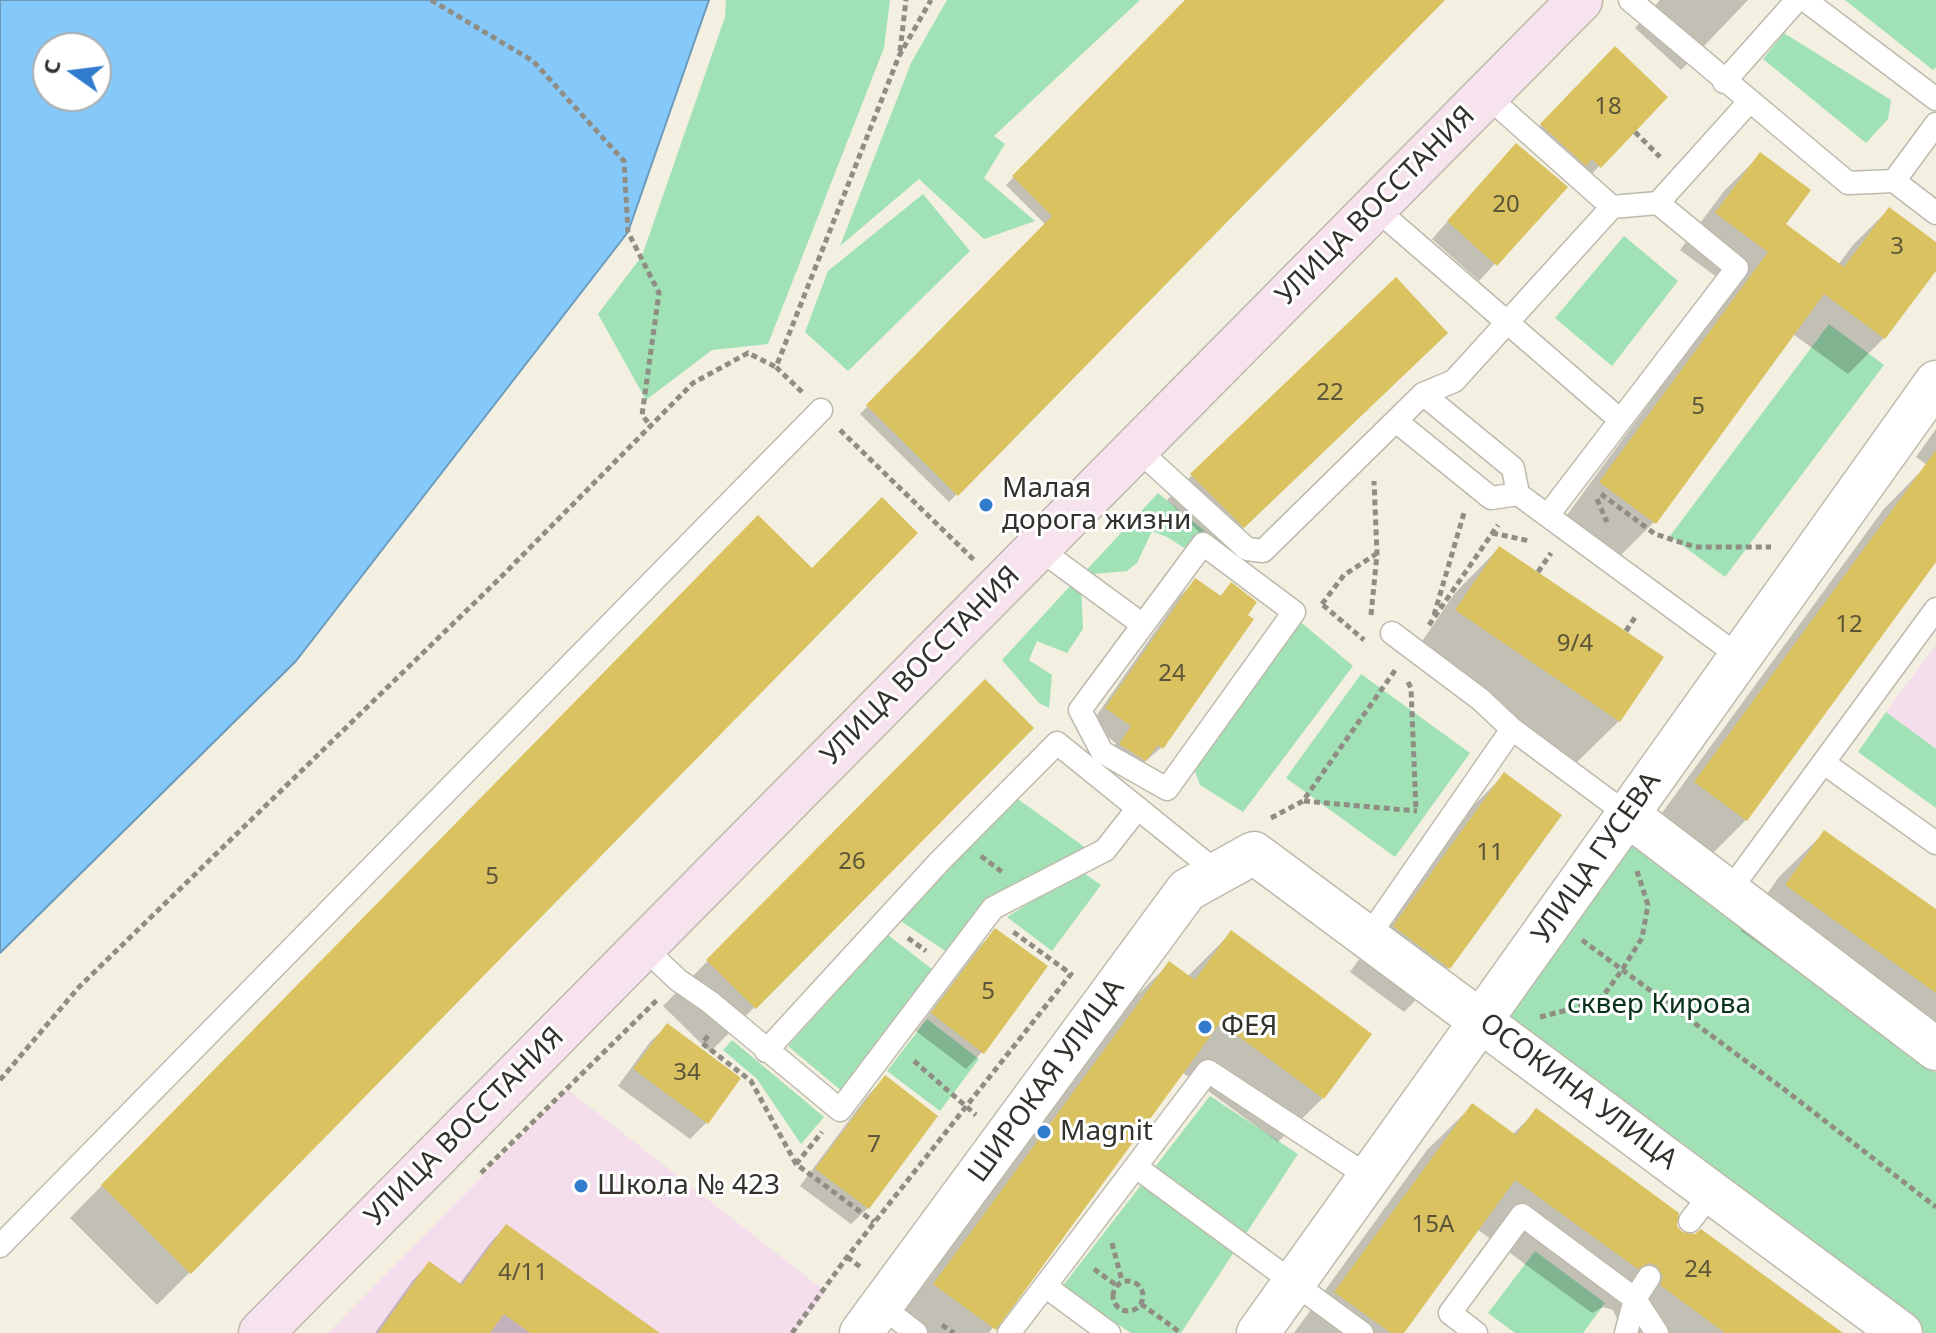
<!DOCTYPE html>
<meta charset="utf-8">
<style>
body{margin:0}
#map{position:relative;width:1936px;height:1333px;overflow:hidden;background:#f3efe1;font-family:"Noto Sans",sans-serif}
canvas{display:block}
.north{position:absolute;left:32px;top:32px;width:80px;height:80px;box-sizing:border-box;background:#fff;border:2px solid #adadab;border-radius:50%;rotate:284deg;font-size:22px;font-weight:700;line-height:32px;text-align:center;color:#32312c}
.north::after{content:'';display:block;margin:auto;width:28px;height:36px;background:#317ccc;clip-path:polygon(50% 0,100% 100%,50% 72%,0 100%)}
</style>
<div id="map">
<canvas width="1936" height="1333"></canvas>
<div class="north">С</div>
</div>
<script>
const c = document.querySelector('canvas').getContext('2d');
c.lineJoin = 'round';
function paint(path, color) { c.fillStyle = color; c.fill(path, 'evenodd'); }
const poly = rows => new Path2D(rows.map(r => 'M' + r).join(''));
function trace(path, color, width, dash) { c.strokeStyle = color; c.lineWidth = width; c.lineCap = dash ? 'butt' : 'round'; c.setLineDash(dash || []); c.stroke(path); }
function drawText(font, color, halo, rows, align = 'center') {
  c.font = font + ' "Noto Sans",sans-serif'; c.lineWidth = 6; c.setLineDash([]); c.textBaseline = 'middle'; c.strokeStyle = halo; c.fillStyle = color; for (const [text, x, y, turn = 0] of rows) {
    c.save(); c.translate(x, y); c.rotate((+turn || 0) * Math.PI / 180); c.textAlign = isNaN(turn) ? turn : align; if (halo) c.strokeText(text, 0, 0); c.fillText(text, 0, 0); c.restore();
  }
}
const education = poly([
 [1936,645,1936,749,1886,712],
 [568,1090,826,1292,795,1333,328,1333]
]);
const green = poly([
 [726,0,890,0,884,48,768,344,712,350,646,400,598,314,642,256,725,17],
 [947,0,1140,0,994,136,1005,144,984,178,1035,221,984,239,919,179,840,246,911,63],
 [1845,0,1936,0,1936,67,1933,70],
 [1784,33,1891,100,1888,119,1866,143,1763,59],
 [923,194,970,251,848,371,805,332,828,271],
 [1624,236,1678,281,1612,366,1555,318],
 [1829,324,1884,365,1725,577,1670,536],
 [1158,493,1217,541,1189,551,1167,537,1152,531,1137,563,1127,571,1082,575],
 [1071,585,1081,587,1083,629,1067,653,1037,641,1029,660,1052,675,1049,708,1039,703,1002,660],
 [1297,619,1353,666,1243,812,1200,785,1186,746,1251,651],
 [1361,674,1470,753,1395,857,1286,778],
 [1886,712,1936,749,1936,808,1858,752],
 [1015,797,1086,848,948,953,898,919],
 [1628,843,1936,1073,1936,1333,1918,1333,1502,1027],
 [1081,871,1101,885,1052,951,1007,917],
 [888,935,937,973,844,1093,788,1046],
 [927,1019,979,1059,940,1111,887,1071],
 [732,1040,824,1117,801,1144,757,1079,723,1050],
 [1210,1096,1298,1154,1181,1333,1131,1333,1062,1287],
 [1535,1251,1605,1303,1583,1333,1515,1333,1488,1313]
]);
const water = poly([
 [0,0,709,0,628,232,296,661,0,953,0,0],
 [48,48,96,48,96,96,48,96,48,48]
]);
const shadow = poly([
 [1188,0,1442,0,949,502,860,414,1046,225,1006,185],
 [1660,0,1748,0,1681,70,1635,28],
 [1598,65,1666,97,1583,183,1525,142],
 [1760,155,1783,225,1838,265,1853,245,1889,209,1936,244,1936,267,1884,338,1848,374,1793,334,1654,522,1618,558,1564,519,1733,289,1680,250,1724,191],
 [1500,162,1565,187,1479,281,1432,239],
 [1421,357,1218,551,1167,500,1192,475],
 [1936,429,1936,558,1746,820,1701,865,1651,828,1883,510,1927,465,1916,457],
 [1499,548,1619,721,1574,765,1412,656,1455,593],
 [725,550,812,571,190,1272,157,1305,70,1218],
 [1195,581,1219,597,1231,585,1162,747,1128,776,1104,761,1116,743,1090,725,1179,597],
 [985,682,1032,728,710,1052,663,1006],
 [1504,775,1448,967,1404,1012,1350,972,1459,820],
 [1824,833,1936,912,1936,1069,1741,931,1779,877],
 [995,931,982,1052,966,1069,916,1031,979,947],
 [1231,933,1323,1098,1278,1142,1182,1072,989,1333,895,1333,890,1329,1124,1008,1169,964,1187,977],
 [667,1026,707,1122,690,1139,618,1086,650,1042],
 [885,1078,868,1208,851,1224,800,1186,868,1095],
 [1472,1106,1512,1135,1536,1111,1675,1226,1681,1234,1840,1333,1620,1333,1619,1323,1613,1310,1603,1307,1592,1313,1477,1229,1401,1333,1294,1333,1427,1150],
 [506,1226,656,1333,375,1333,413,1280,429,1264,459,1285,490,1243]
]);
const building = poly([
 [1185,0,1445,0,958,496,866,405,1052,216,1012,176],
 [1615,46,1668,97,1601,168,1592,159,1586,166,1540,124],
 [1516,143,1568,187,1497,266,1447,221],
 [1760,152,1811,190,1786,224,1844,267,1889,207,1936,242,1936,271,1885,339,1824,294,1656,524,1599,482,1768,252,1715,213],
 [1396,277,1448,333,1244,528,1190,474],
 [1936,450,1936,562,1747,821,1694,782],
 [882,497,918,533,191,1274,101,1185,758,515,812,568],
 [1499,546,1664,657,1620,722,1455,610],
 [1195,578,1221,596,1231,582,1257,602,1248,615,1254,619,1163,749,1158,745,1146,761,1119,744,1131,726,1105,708],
 [985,679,1034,728,756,1009,706,960],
 [1504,772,1562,815,1450,969,1393,926],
 [1824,830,1936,909,1936,993,1785,885],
 [995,928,1048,966,984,1054,931,1013],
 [1231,930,1372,1034,1324,1099,1220,1023,996,1330,933,1284,1169,961,1195,980],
 [667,1023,741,1078,708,1124,633,1069],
 [885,1075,938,1116,869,1209,815,1169],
 [1472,1103,1516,1135,1536,1108,1679,1213,1677,1226,1682,1232,1695,1234,1701,1229,1843,1333,1725,1333,1660,1285,1663,1277,1657,1266,1649,1263,1638,1269,1515,1180,1404,1333,1391,1333,1334,1292],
 [506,1224,660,1333,530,1333,504,1314,490,1333,378,1333,429,1261,462,1285]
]);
const path = poly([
 [431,0,533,61,624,161,628,232,659,293,642,415,651,426],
 [900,51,906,0],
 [1635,132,1660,157],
 [802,392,776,367,899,56,931,0],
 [840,430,974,560],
 [1601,494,1655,534,1695,547,1771,547],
 [1597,499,1607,522],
 [1492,533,1530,541],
 [1538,572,1551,553],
 [1322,604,1344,575,1376,554],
 [1323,605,1364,640],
 [1371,615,1377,554,1374,481],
 [1434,615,1464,513],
 [1429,625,1498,525],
 [1626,631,1636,616],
 [1408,682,1411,688,1416,811],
 [1304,801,1417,811],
 [1271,818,1303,801,1396,669],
 [981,856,1002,872],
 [908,938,926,951],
 [1582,940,1785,1090,1936,1207],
 [1540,1017,1575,1008,1603,996,1622,970,1642,938,1648,905,1637,871],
 [708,1036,702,1043,751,1081,796,1164,874,1222],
 [914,1061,976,1115],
 [0,1080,79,987,499,579,693,383,748,353,776,367],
 [796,1164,822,1132],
 [481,1173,659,998],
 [1112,1243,1122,1281],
 [847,1257,862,1268],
 [1094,1269,1116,1285],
 '1113 1296a15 15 0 1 1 30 0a15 15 0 1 1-30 0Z',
 [1141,1304,1181,1333],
 [942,1325,954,1333],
 [792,1333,847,1257,1071,974,1012,931]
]);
const lane = poly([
 [1630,0,1848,183,1894,181,1936,213],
 [1805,0,1936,99],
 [1724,82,1797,0],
 [1486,95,1612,207],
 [1894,181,1936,124],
 [1375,208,1619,419],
 [1423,394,1513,468,1518,494,1740,657],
 [1396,421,1491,498,1518,494],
 [1136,448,1247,549,1263,551,1423,394,1454,381,1612,207,1658,203,1749,102],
 [1548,515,1737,268,1658,203],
 [1203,544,1294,612,1167,789,1102,752,1080,710,1203,544],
 [1038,548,1143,625],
 [1392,633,1480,699,1512,729],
 [1824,763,1936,843],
 [1730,890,1936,609],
 [1368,937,1512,729,1628,815],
 [643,947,678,980,710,1002,840,1110,993,908,1105,850,1138,808],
 [766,1051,940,861,1057,743,1218,873],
 [1136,1167,1362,1333],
 [1690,1221,1713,1191],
 [0,1246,821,410],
 [1045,1286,1208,1071,1369,1177],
 [881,1306,916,1333],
 [1009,1333,1045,1286,1109,1333],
 [1476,1333,1450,1313,1522,1215,1635,1299,1657,1333],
 [1626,1333,1635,1299,1649,1277]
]);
const street = poly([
 [1628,815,1936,1049],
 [861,1333,1187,890,1254,853,1901,1333],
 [1258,1333,1936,382]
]);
const secondary = poly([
 [261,1333,1580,0]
]);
const markers = [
 [986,505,8,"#317ccc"],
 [1205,1027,8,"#317ccc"],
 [1044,1132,8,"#317ccc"],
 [581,1186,8,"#317ccc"]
];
const numberNames = [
 ["18",1608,107],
 ["20",1506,205],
 ["3",1897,247],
 ["22",1330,393],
 ["5",1698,407],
 ["12",1849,625],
 ["9/4",1575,644],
 ["24",1172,674],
 ["11",1490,853],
 ["26",852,862],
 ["5",492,877],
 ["5",988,992],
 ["34",687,1073],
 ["7",874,1145],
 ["15А",1433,1225],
 ["24",1698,1270],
 ["4/11",523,1273]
];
const streetNames = [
 ["УЛИЦА ВОССТАНИЯ",1376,206,-45],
 ["УЛИЦА ВОССТАНИЯ",921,666,-45],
 ["УЛИЦА ГУСЕВА",1597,858,-55],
 ["ШИРОКАЯ УЛИЦА",1047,1081,-54],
 ["ОСОКИНА УЛИЦА",1578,1092,37],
 ["УЛИЦА ВОССТАНИЯ",465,1127,-45]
];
const poiNames = [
 ["Малая",1002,489],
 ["дорога жизни",1002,521],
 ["ФЕЯ",1221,1027],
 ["Magnit",1060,1132],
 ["Школа № 423",597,1186]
];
const parkNames = [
 ["сквер Кирова",1659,1005]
];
paint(education, '#f4deec');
paint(green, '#a1e1b6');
paint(water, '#84c9fa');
trace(water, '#6b9bbc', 2);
paint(shadow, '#0003');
paint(building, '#d9c25f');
trace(lane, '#bdbaac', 25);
trace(street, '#bdbaac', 45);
trace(secondary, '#bdbaac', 47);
trace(path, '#908d84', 5, [6, 4]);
trace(lane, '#fff', 22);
trace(street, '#fff', 42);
trace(secondary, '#f7e3ed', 44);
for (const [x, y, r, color] of markers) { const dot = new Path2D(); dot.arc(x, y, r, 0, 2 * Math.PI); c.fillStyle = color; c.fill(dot); trace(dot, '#fff', 3); }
drawText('24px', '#5c5539', null, numberNames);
drawText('28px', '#32312c', '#fff', streetNames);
drawText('28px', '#32312c', '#fff', poiNames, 'left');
drawText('28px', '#09321c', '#fff', parkNames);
</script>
